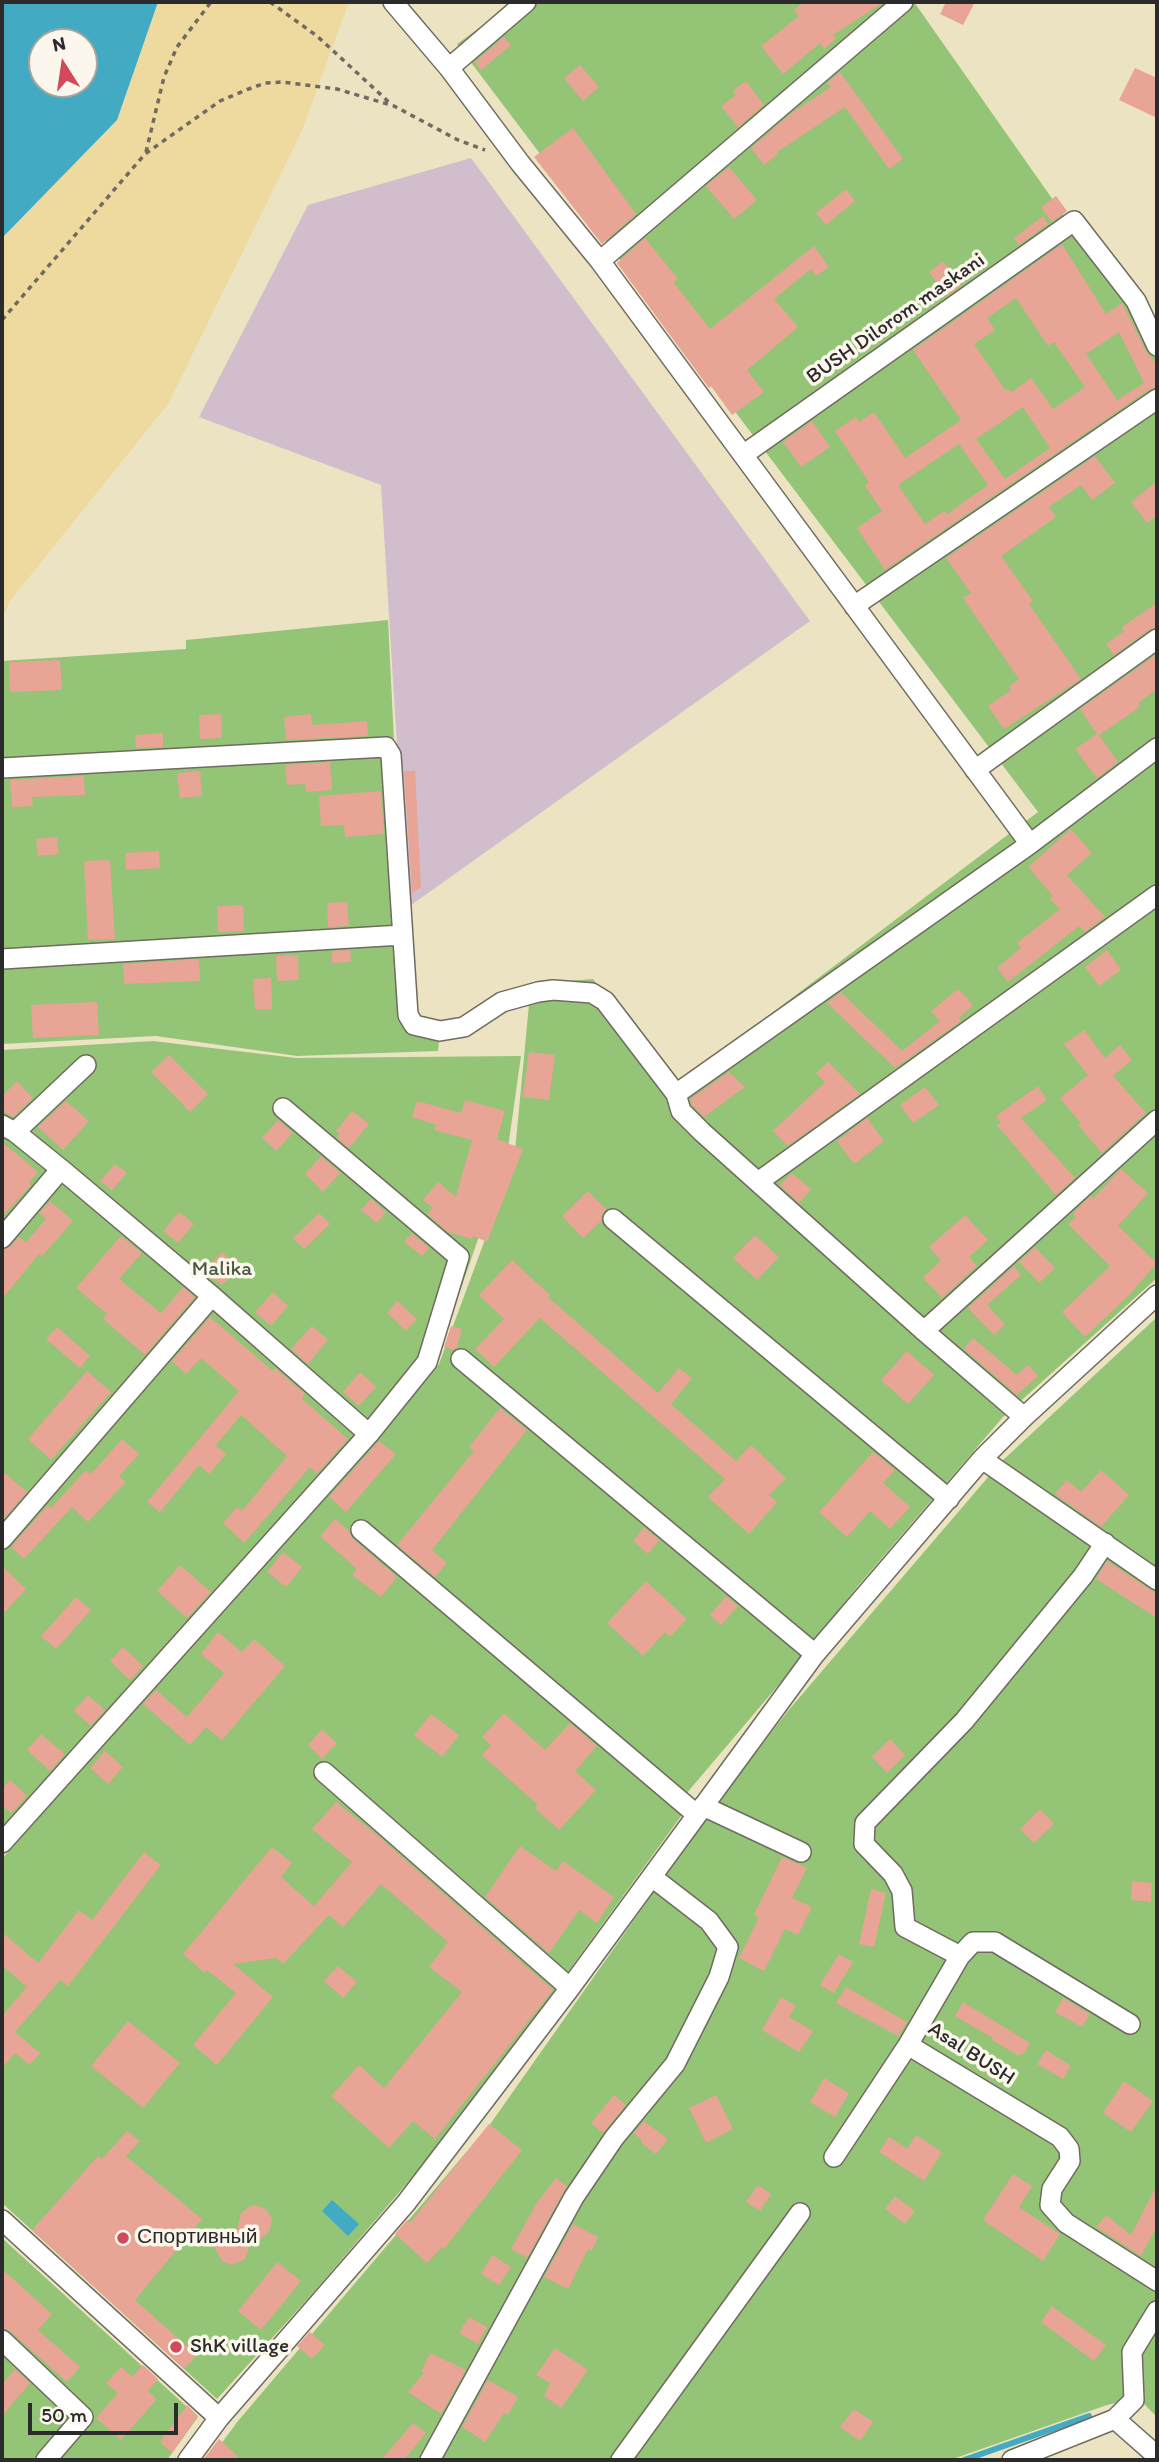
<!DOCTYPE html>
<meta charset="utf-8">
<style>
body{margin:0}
#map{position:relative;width:1159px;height:2462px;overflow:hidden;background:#ece3c2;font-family:Itim,sans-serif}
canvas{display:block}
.frame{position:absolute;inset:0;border:4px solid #2b2b2b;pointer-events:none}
.north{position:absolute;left:28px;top:28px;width:70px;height:70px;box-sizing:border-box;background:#fbf7ec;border:2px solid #a8a59f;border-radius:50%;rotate:348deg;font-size:19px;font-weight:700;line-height:28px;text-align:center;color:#2b2b2b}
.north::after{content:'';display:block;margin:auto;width:24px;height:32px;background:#d1495b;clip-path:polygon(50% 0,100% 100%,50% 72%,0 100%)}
.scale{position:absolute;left:28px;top:2403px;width:150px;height:32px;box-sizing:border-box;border:4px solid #2b2b2b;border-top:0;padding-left:9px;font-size:21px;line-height:24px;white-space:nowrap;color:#2b2b2b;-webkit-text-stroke:5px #fbf7ec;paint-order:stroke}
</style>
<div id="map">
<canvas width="1159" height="2462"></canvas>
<div class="frame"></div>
<div class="north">N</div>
<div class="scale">50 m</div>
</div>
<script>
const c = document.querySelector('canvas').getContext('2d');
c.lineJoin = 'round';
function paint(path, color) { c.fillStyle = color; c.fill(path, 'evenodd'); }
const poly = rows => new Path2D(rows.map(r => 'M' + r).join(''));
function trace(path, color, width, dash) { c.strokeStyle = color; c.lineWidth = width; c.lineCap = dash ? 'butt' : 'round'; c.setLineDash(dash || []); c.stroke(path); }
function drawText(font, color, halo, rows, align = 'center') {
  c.font = font + ' Itim,sans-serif'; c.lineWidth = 7; c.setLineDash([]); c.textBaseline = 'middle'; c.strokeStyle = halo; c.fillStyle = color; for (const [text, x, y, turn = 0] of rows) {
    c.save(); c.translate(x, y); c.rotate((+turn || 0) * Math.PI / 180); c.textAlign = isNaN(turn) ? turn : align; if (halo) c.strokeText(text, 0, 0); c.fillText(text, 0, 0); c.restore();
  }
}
const industrial = poly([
 [471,158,810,621,407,908,381,485,199,417,308,205]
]);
const green = poly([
 [515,2,914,2,1157,348,1157,1278,1003,1417,857,1587,803,1656,675,1807,684,1812,456,2126,313,2293,217,2399,2,2203,2,1859,439,1364,514,1161,531,984,593,979,670,1090,1038,812,457,44],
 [388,620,408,1024,440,1031,438,1051,297,1056,156,1036,2,1044,2,661,186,649,186,640],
 [153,1041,296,1058,521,1056,507,1155,436,1361,2,1836,2,1050],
 [1157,1317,1157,2417,1138,2398,1107,2405,950,2460,209,2460,238,2421,491,2123,707,1816,787,1712,1001,1462],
 [2,2238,198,2417,167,2460,2,2460]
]);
const sand = poly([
 [2,2,349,2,301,133,168,404,10,601,2,619],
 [42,42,84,42,84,84,42,84]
]);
const water = poly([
 [2,2,158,2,117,120,2,238],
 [42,42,84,42,84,84,42,84],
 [332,2200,359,2224,348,2236,322,2211]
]);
const stream = poly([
 [964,2460,1089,2416]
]);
const building = poly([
 [805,2,884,2,833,35,836,39,824,49,820,43,783,74,761,46,799,16,794,10],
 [946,2,975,2,963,25,940,14],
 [504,37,511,45,481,70,475,62],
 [580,65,599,87,583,101,564,78],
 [1135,68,1157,78,1157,118,1119,100],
 [840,72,903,159,889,169,845,107,777,152,778,154,764,165,751,148,793,112,831,87,827,83],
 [746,81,764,105,738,127,721,106,736,95,732,91],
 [573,128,636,214,602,244,534,157],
 [729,167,757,200,734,219,706,186],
 [846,189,855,201,826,225,816,213],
 [1056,196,1067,211,1052,222,1041,207],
 [1043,216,1048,224,1019,245,1014,238],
 [645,238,678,279,673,282,710,329,814,246,829,267,816,276,811,269,774,299,798,327,747,370,764,392,732,415,711,386,709,388,617,263],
 [1062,244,1106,314,1122,303,1146,351,1157,365,1157,387,1150,389,885,570,857,528,882,511,865,486,869,482,835,431,856,417,859,422,874,412,905,458,961,420,913,350],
 [1016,298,1048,346,1054,342,1085,387,1053,409,1031,378,1012,392,1009,389,1006,391,974,344,995,330,987,318],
 [1119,332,1144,383,1117,400,1086,354],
 [1023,407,1050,448,1005,479,976,439],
 [959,444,988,485,947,514,944,511,925,524,898,485],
 [943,261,962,285,947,296,929,272],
 [812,421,830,447,801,467,783,442],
 [1095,456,1115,483,1092,500,1081,485,1049,507,1056,517,1001,556,1033,601,1029,604,1081,679,1004,729,988,706,1011,690,1009,686,1019,679,963,598,971,593,946,558],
 [1157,481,1157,515,1147,523,1131,502],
 [1157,603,1157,627,1150,629,1114,655,1106,644,1124,631,1122,627],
 [1157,654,1157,689,1138,703,1140,707,1099,735,1118,762,1097,778,1075,749,1097,734,1080,709],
 [60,660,62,690,10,692,9,662],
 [221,714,222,738,200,739,199,715],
 [311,714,312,725,367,721,368,736,286,740,284,717],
 [163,733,163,747,136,748,135,735],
 [330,762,332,790,306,792,305,784,287,785,285,765],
 [200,771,202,796,180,798,177,773],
 [404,771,415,771,421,887,412,893],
 [84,776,85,795,32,797,33,806,12,807,10,780],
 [381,791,384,834,345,837,344,825,321,826,319,796],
 [1071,829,1092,853,1067,875,1105,917,1085,932,1079,926,1008,982,997,968,1021,948,1017,943,1060,909,1050,899,1053,896,1028,867],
 [57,837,59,854,38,856,36,839],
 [159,851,160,868,126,870,125,853],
 [110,860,115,939,88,940,84,861],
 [347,902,349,926,328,927,327,903],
 [243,905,244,931,218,932,217,906],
 [350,950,351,962,332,963,332,951],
 [1107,950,1121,970,1099,986,1085,967],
 [298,955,299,980,277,981,276,956],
 [199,959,200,981,124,984,123,964],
 [271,978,272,1009,255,1009,253,979],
 [958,989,973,1005,959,1018,961,1021,895,1068,827,1003,841,992,902,1051,940,1021,931,1011],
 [97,1002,99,1035,33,1038,31,1005],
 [1084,1030,1105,1058,1120,1045,1132,1060,1113,1076,1146,1113,1102,1153,1078,1125,1081,1123,1060,1098,1088,1075,1064,1044],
 [529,1052,555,1055,549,1100,523,1097],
 [169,1055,208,1094,190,1112,151,1072],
 [828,1062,860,1094,788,1146,773,1131,825,1082,816,1073],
 [729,1072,745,1087,704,1117,692,1105,690,1099],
 [17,1081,33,1098,13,1117,2,1110,2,1096],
 [1038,1086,1047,1100,1021,1118,1075,1178,1056,1195,997,1125,1001,1123,996,1116],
 [925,1087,939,1105,913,1123,900,1105],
 [465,1100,505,1111,497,1139,523,1149,487,1242,473,1236,472,1239,448,1232,427,1214,433,1208,423,1200,438,1182,456,1197,472,1140,434,1130,436,1125,412,1117,417,1101,461,1113],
 [66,1101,89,1121,63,1150,38,1127],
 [352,1111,369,1124,349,1148,337,1138,340,1134,336,1131],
 [867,1118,884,1141,854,1164,837,1141],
 [278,1120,293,1133,276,1151,262,1138],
 [2,1142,38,1172,29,1183,31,1185,2,1217],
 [321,1156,340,1173,323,1192,305,1174],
 [115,1164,127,1173,112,1190,100,1181],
 [1121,1169,1148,1193,1118,1226,1157,1263,1131,1293,1085,1337,1062,1312,1110,1266,1068,1224,1076,1217,1073,1213,1091,1196,1093,1199],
 [792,1173,811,1189,799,1203,780,1185],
 [588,1191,606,1209,601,1216,601,1221,583,1238,562,1216],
 [371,1199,386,1212,377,1223,361,1210],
 [50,1201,73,1221,42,1256,39,1254,2,1299,2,1250,11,1246,19,1237,26,1242,46,1219,39,1213],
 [179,1212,194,1224,178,1243,163,1231],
 [319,1213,330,1224,304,1249,293,1238],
 [965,1215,988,1240,969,1257,977,1266,942,1298,923,1278,941,1260,929,1247],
 [412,1233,429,1248,422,1256,404,1242],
 [755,1235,779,1257,757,1280,733,1258],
 [121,1236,142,1253,119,1279,161,1313,183,1287,195,1297,145,1355,103,1319,107,1314,76,1288],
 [1035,1247,1055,1268,1039,1283,1019,1262],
 [222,1252,239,1268,222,1285,203,1272],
 [512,1260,550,1295,548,1297,658,1393,679,1368,692,1378,671,1404,736,1461,751,1445,786,1478,769,1495,777,1502,749,1534,708,1497,725,1479,540,1318,494,1367,475,1349,504,1319,479,1295],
 [1014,1266,1021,1275,987,1305,1005,1324,994,1335,968,1308],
 [273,1292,288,1306,271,1326,255,1312],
 [397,1301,417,1319,406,1331,387,1313],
 [210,1317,273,1371,275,1368,305,1394,302,1399,348,1439,317,1474,310,1467,244,1543,223,1523,237,1507,242,1511,287,1456,241,1415,216,1445,226,1454,209,1474,199,1465,160,1512,147,1502,239,1391,201,1358,186,1374,172,1361],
 [312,1326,328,1340,308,1364,291,1349],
 [451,1326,462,1329,457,1347,453,1350,444,1347],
 [57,1327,90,1356,80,1368,46,1339],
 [973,1338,1017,1375,1028,1365,1038,1376,1017,1395,964,1349],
 [907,1351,934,1375,908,1404,881,1380],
 [87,1371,111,1392,51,1460,28,1439],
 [360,1372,376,1387,359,1406,343,1392],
 [500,1408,527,1430,432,1550,447,1563,435,1577,397,1545,474,1451,469,1447],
 [122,1439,139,1454,119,1476,126,1482,88,1522,72,1507,24,1559,11,1547,48,1505,51,1508,86,1470,91,1474],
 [379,1441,396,1454,346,1512,329,1497],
 [873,1452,895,1470,883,1483,910,1507,890,1529,870,1511,847,1537,819,1512],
 [1101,1470,1129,1495,1101,1527,1055,1494,1067,1480,1081,1492],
 [2,1471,27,1492,2,1521],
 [335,1519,349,1531,353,1539,397,1577,381,1597,352,1575,357,1569,320,1536],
 [644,1527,659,1540,648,1554,633,1541],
 [283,1552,302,1567,286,1587,267,1572],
 [1107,1561,1157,1594,1157,1618,1096,1579],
 [180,1565,211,1592,187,1618,157,1591],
 [2,1566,26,1589,2,1615],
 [646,1581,687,1619,670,1637,665,1632,643,1656,607,1623],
 [726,1596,738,1606,721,1625,710,1615],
 [76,1597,91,1610,56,1649,41,1636],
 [218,1632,242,1652,254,1639,285,1666,222,1740,206,1727,190,1745,143,1704,156,1690,187,1717,224,1673,201,1654],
 [123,1647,143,1666,130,1680,110,1661],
 [88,1695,105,1710,91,1726,74,1711],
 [504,1713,545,1750,570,1723,597,1746,575,1771,596,1790,559,1830,535,1808,538,1805,482,1755,491,1745,482,1737],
 [431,1714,459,1735,442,1757,414,1735],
 [322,1729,337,1743,322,1759,308,1745],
 [41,1734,65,1754,50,1771,27,1750],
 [890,1739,905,1755,887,1773,872,1757],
 [105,1751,123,1767,108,1784,90,1768],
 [10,1780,27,1796,11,1813,2,1805,2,1789],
 [336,1802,377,1835,553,1990,435,2139,413,2121,389,2148,331,2096,359,2065,384,2088,462,1992,429,1967,448,1942,381,1884,343,1927,329,1915,283,1964,276,1958,233,1964,273,1997,217,2065,193,2045,236,1993,207,1970,205,1973,183,1954,272,1847,292,1863,281,1877,314,1906,352,1862,312,1829],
 [1040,1809,1054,1824,1034,1843,1020,1829],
 [520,1846,556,1871,563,1861,614,1897,597,1923,579,1910,549,1953,485,1897],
 [144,1852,161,1865,68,1986,60,1980,15,2032,40,2053,30,2065,15,2053,2,2068,2,2016,27,1987,2,1965,2,1932,38,1963,79,1910,92,1920],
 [782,1857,807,1868,792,1898,812,1907,798,1935,785,1929,764,1971,739,1958,759,1917,754,1915],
 [1132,1881,1152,1883,1151,1902,1131,1900],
 [871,1889,886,1893,874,1947,859,1944],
 [839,1954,853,1962,834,1993,820,1985],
 [338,1966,357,1982,343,1998,324,1981],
 [846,1987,907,2022,898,2036,836,2003],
 [781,1997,796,2006,789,2017,813,2031,799,2052,762,2030],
 [1063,1998,1090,2014,1082,2027,1055,2012],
 [963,2002,1030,2043,1023,2055,1020,2053,1019,2056,992,2040,993,2038,955,2016],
 [128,2021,180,2063,143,2108,91,2066],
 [1046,2050,1071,2066,1063,2079,1037,2064],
 [824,2078,849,2093,835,2117,810,2102],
 [1124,2081,1153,2101,1131,2132,1103,2113],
 [614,2095,626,2105,603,2133,591,2123],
 [716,2095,733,2129,706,2143,689,2108],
 [644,2121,668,2139,656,2154,640,2142,642,2140,634,2133],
 [489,2124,522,2150,444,2249,442,2247,427,2263,395,2234,407,2220,410,2223],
 [127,2131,140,2141,126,2156,202,2219,135,2300,197,2355,184,2369,32,2230,98,2156,102,2159],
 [916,2135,942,2152,924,2181,879,2152,889,2137,907,2149],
 [1013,2174,1032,2186,1019,2207,1060,2234,1043,2261,983,2220],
 [556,2178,567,2186,527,2258,511,2249,538,2201],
 [758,2185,771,2194,760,2211,746,2202],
 [1157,2185,1157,2226,1141,2256,1096,2227,1106,2215,1131,2235],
 [895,2196,915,2211,905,2224,885,2209],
 [256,2205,267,2210,270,2215,272,2220,269,2232,260,2239,249,2240,248,2251,245,2259,232,2265,222,2261,215,2248,218,2232,237,2230,241,2213,250,2206],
 [573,2224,598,2237,592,2251,588,2249,568,2289,544,2277],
 [492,2255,511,2267,499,2285,481,2274],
 [277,2262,301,2281,261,2330,238,2311],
 [2,2269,52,2314,38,2330,80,2367,67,2382,10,2331,2,2327],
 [1052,2306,1106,2345,1094,2361,1041,2322],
 [469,2317,487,2327,478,2344,459,2333],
 [310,2332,325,2345,312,2359,297,2346],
 [555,2348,588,2370,561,2408,544,2396,550,2383,536,2375],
 [430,2353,466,2370,441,2414,408,2392,424,2373,421,2372],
 [143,2365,158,2379,148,2391,157,2399,121,2440,96,2418,118,2393,106,2383,121,2367,132,2377],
 [15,2369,30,2383,2,2416,2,2384],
 [488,2380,518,2397,508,2415,504,2413,485,2442,462,2427],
 [187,2405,198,2416,172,2453,160,2442],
 [854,2409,873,2422,860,2441,840,2427],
 [413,2423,426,2433,404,2460,381,2460],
 [219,2439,242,2460,203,2460]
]);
const path = poly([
 [270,2,317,36,392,105],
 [146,152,164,77,177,47,211,2],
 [2,320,145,154,220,101,246,90,265,83,282,82,337,89,394,106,458,140,485,150]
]);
const street = poly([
 [393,2,449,68,520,163,600,261,1030,844],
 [449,68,526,2],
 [600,261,903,2],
 [743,455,1074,221,1136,301,1157,346],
 [854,606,1157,399],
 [2,768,386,747,391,755,408,1015,414,1025,440,1031,464,1027,502,1002,538,992,553,990,592,993,605,1001,676,1094,681,1111,702,1132,924,1331,1024,1417],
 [975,770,1157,639],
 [2,959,402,935],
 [676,1094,1030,844,1157,748],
 [2,1125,15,1132,61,1169,212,1296,369,1434],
 [15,1132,86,1065],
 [758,1182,1157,895],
 [613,1219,949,1499],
 [2,1238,61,1169],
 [924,1331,1157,1120],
 [461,1359,815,1654],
 [982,1459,1157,1580],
 [361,1530,696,1814],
 [2,1539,212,1296],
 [1105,1543,1083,1576,964,1721,865,1823,864,1844,893,1874,902,1891,905,1927,960,1956,908,2045,1060,2137,1069,2149,1070,2161,1052,2189,1050,2205,1066,2223,1157,2281],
 [324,1772,570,1988],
 [703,1806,801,1852],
 [2,1843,369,1434,427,1362,459,1257,283,1108],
 [960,1956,973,1942,995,1942,1130,2024],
 [834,2157,908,2045],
 [2,2220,219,2418],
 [2,2340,83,2417,46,2460],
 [1115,2419,1134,2400,1132,2352,1157,2311],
 [188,2460,219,2418,406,2203,570,1988,815,1654,982,1459,1024,1417,1157,1295],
 [430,2460,574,2197,614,2138,675,2064,719,1977,728,1947,709,1921,652,1877],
 [621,2460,800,2213],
 [1012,2460,1115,2419,1157,2456]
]);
const markers = [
 [123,2238,7,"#d1495b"],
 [176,2347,7,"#d1495b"]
];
const streetNames = [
 ["BUSH Dilorom maskani",896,319,-35],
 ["Asal BUSH",971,2054,33]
];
const parkNames = [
 ["Malika",222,1270]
];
const poiNames = [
 ["Спортивный",137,2238],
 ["ShK village",190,2347]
];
paint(industrial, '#d1bdcb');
paint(green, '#94c576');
paint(sand, '#eeda9e');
paint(water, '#43aac3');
trace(stream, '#43aac3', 6);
paint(building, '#e8a495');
trace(street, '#6f6b60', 22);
trace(path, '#6f6b60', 3.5, [5, 5]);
trace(street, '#fff', 19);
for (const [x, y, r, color] of markers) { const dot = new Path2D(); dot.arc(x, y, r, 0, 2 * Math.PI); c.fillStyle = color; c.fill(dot); trace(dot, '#fbf7ec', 2.5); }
drawText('21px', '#2b2b2b', '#fbf7ec', streetNames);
drawText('21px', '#4a5942', '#fbf7ec', parkNames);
drawText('21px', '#2b2b2b', '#fbf7ec', poiNames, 'left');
</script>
